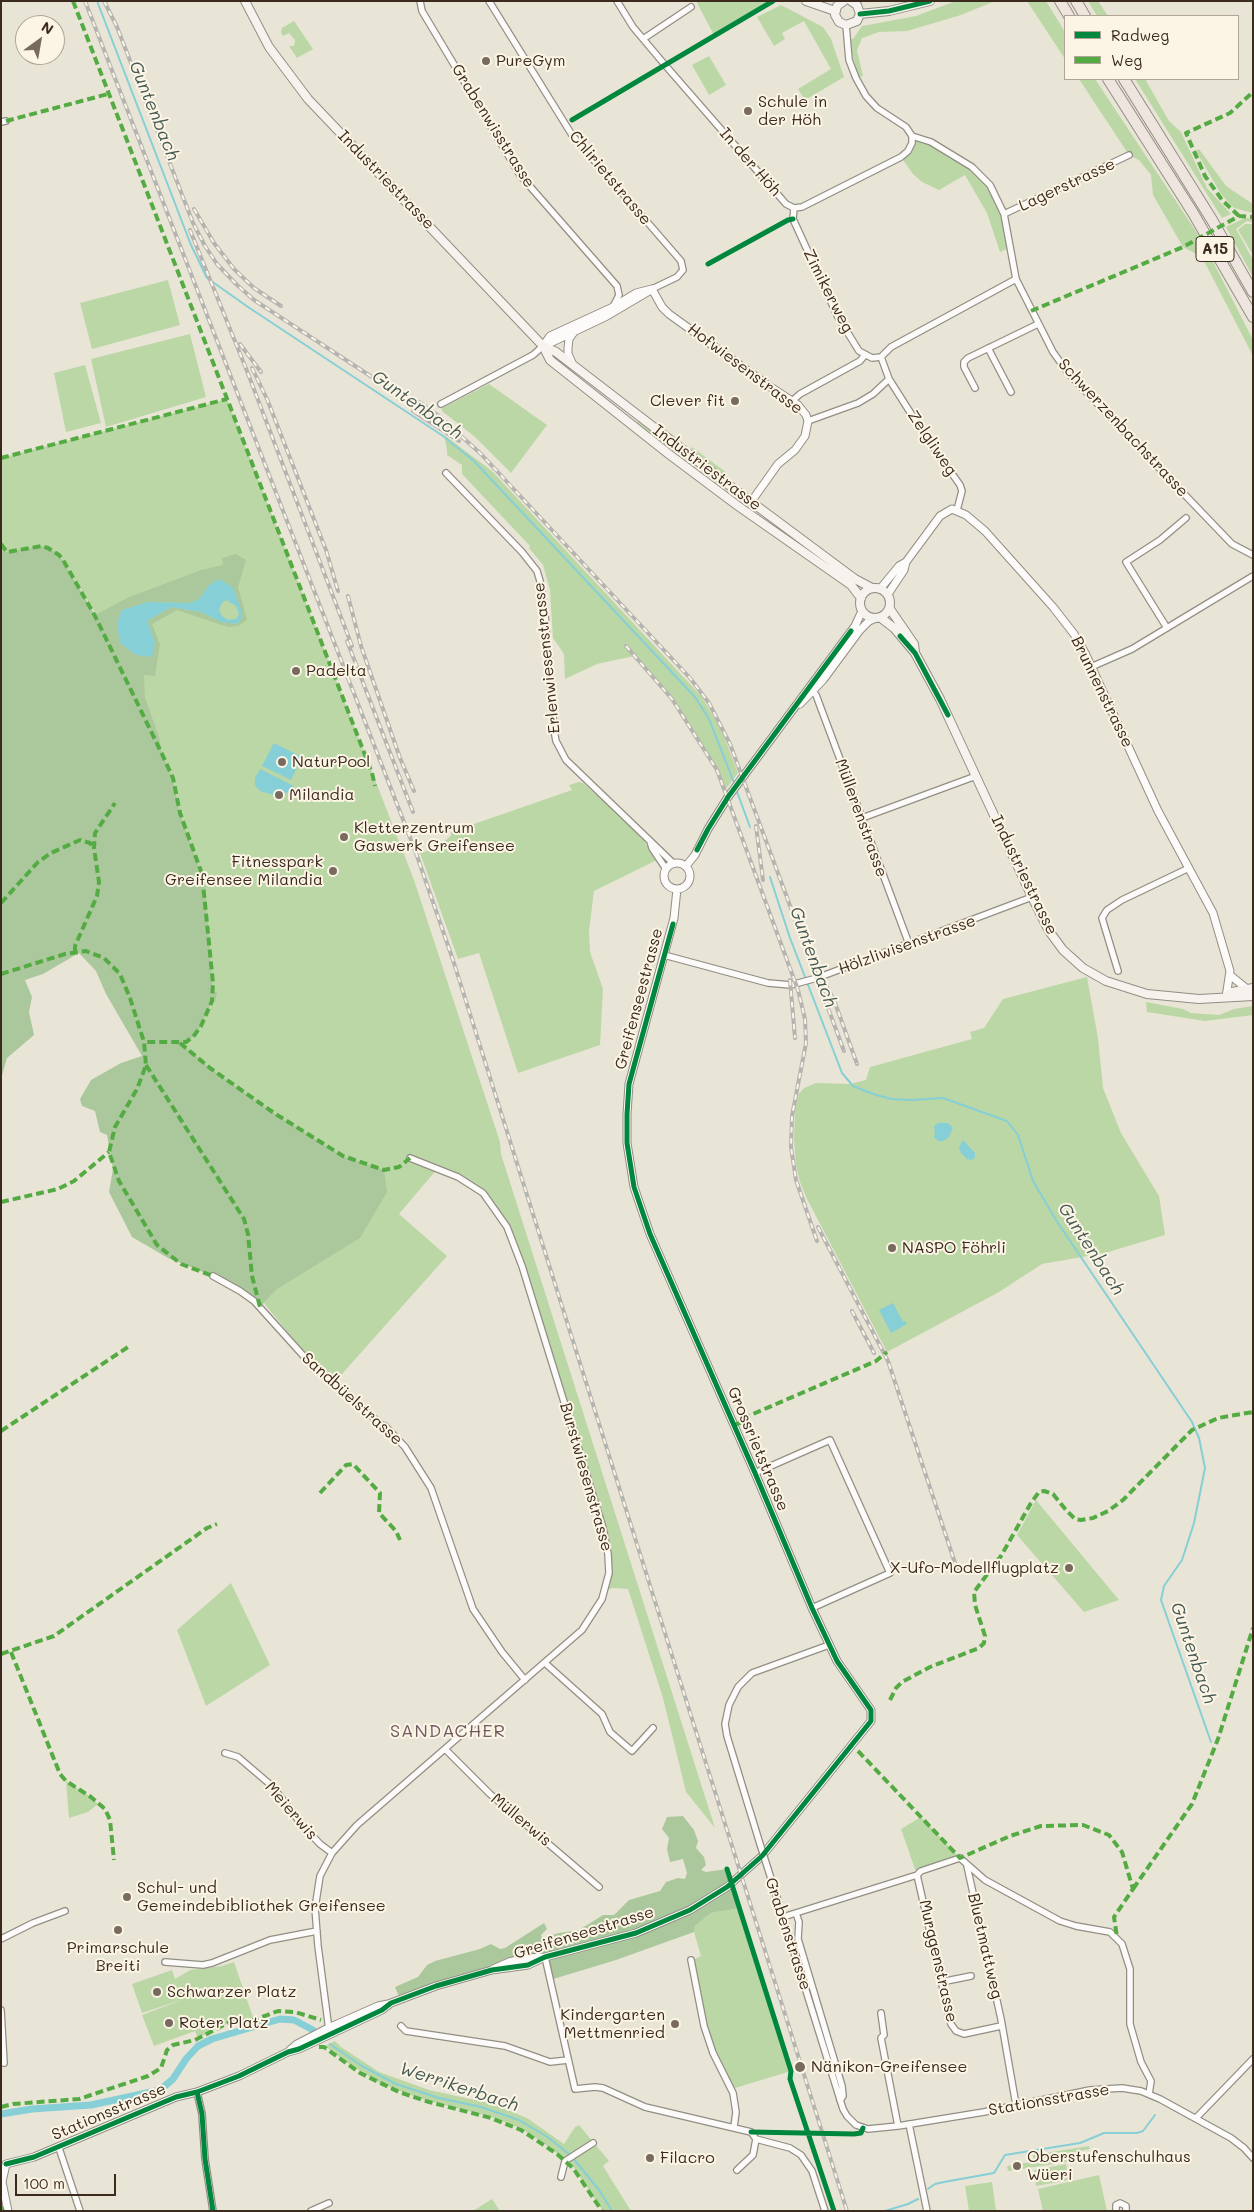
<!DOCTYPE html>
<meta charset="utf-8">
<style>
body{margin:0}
#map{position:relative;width:1254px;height:2212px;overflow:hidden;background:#e9e5d6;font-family:Mali,sans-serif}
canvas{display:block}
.frame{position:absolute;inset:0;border:2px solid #3b2a1e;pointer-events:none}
.legend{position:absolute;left:1064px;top:15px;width:175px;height:65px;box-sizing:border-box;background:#fcf5e5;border:1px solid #afa495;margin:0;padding:6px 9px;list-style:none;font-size:15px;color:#3b2a1e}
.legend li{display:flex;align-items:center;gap:10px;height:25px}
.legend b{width:25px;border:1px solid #afa495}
.north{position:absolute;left:15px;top:15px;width:50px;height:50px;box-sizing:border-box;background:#fcf5e5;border:1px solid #afa495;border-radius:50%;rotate:32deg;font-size:14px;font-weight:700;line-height:20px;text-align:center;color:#3b2a1e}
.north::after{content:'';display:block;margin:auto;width:18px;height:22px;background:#786b5e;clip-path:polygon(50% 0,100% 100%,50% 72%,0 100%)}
.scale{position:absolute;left:15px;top:2174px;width:101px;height:22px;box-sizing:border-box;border:2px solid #3b2a1e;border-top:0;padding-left:6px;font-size:15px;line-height:18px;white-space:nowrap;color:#3b2a1e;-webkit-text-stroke:4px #fcf5e5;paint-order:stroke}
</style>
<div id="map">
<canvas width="1254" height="2212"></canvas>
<div class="frame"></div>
<ul class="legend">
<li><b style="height:6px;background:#00873e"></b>Radweg</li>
<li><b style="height:6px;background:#55ab43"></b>Weg</li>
</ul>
<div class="north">N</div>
<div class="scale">100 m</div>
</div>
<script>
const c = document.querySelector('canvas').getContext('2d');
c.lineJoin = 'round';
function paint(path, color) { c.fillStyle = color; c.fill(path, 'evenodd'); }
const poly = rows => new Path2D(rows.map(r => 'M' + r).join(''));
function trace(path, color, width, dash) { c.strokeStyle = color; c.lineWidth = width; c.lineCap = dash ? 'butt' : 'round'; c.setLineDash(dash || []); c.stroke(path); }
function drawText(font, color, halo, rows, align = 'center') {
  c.font = font + ' Mali,sans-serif'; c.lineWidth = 4; c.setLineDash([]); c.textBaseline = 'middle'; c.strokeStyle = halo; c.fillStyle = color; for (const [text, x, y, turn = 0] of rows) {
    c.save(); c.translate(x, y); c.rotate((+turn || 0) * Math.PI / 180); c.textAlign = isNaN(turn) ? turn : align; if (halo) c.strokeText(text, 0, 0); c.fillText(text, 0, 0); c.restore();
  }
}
const green = poly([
 [696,1,770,1,715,37],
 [956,1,995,1,961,15,907,31,879,32,862,38,857,50,863,76,859,77,852,54,850,39,853,39,862,26,916,16],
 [1027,1,1046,1,1065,32,1065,59],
 [1088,1,1098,1,1108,16,1097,16],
 [781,5,823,27,831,39,844,77,805,100,798,89,831,69,804,21,782,33,785,39,774,46,757,17],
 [294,21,313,49,297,58,289,46,294,46,295,40,289,33,283,36,281,32,282,28],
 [709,56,726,85,709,95,692,65],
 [1079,79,1095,79,1203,242,1253,340,1253,356,1202,257,1183,247,1153,195,1151,175,1139,160,1129,155],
 [1135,79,1145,79,1169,121,1181,132,1207,188,1231,214,1222,218],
 [912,136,931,142,972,167,990,185,1004,214,1009,248,1000,252,987,213,965,175,939,190,922,182,913,174,901,157,908,151],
 [1199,149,1226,186,1253,204,1253,213,1234,208,1221,194,1196,151],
 [1245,218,1253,219,1253,222,1247,221,1236,229,1253,260,1253,277,1226,227],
 [1245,224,1253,224,1253,255,1238,230],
 [168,280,180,325,92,349,80,303],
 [190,334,206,397,106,427,91,359],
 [85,365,101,423,66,432,54,373],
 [489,384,547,425,511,473,475,437,442,411,442,408],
 [227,399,414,880,500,1142,501,1154,715,1828,686,1792,663,1698,628,1589,613,1588,606,1590,608,1554,514,1243,483,1193,438,1168,399,1214,447,1256,334,1383,309,1362,311,1358,293,1339,264,1303,384,1171,343,1156,274,1113,210,1068,180,1043,207,1014,216,992,213,991,202,874,180,813,173,778,95,616,96,614,63,560,59,555,7,552,1,544,1,458],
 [638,421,673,447,671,450,637,422],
 [444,435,492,471,702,697,722,731,738,773,725,790,714,765,672,699,634,656,597,664,565,679,564,654,553,638,550,590,543,565,529,548,530,546,462,474,462,465,447,455,447,449],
 [692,447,727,473,725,476,691,449],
 [579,782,583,783,639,833,657,860,594,891,589,931,590,952,603,989,600,1045,518,1073,479,953,458,959,420,853,434,849,451,836,451,832,572,790,569,785],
 [1087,977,1098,1038,1103,1088,1121,1133,1159,1196,1165,1235,1105,1253,1042,1264,999,1292,887,1352,806,1197,800,1182,796,1165,794,1140,795,1109,798,1095,804,1088,816,1083,850,1084,866,1080,870,1067,972,1039,970,1032,984,1028,1003,999],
 [1146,1002,1183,1009,1191,1013,1219,1015,1234,1009,1253,1006,1253,1015,1205,1021,1147,1012],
 [1036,1500,1119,1600,1084,1612,1017,1535],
 [231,1583,270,1665,206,1706,177,1630],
 [66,1781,91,1797,98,1804,88,1812,69,1818],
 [921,1817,960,1858,917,1875,901,1829],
 [740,1908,791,2071,732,2089,713,2053,691,1961,701,1956,694,1932,695,1926,711,1913],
 [234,1962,254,2020,228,2023,198,2038,195,2031,154,2046,142,2015,184,1999,142,2013,132,1984,172,1970,175,1979,190,1970,222,1966],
 [335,2041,341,2047,379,2072,429,2090,493,2104,527,2118,564,2144,575,2127,579,2125,609,2161,603,2166,631,2211,603,2211,574,2168,549,2147,522,2129,491,2117,418,2098,380,2083,346,2062,325,2046],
 [1089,2146,1090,2149,1034,2160,1033,2155],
 [1099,2151,1100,2157,1008,2171,1007,2166],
 [1066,2164,1069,2180,1036,2186,1034,2170],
 [1099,2175,1107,2211,1043,2211,1038,2189],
 [992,2182,996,2211,969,2211,965,2186],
 [492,2199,500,2211,473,2211]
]);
const forest = poly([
 [1,544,7,552,42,546,53,550,63,560,95,615,127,598,201,570,223,565,222,558,236,554,246,560,238,587,247,620,238,626,228,627,177,610,152,624,160,644,155,676,144,675,145,698,159,737,162,754,173,778,180,813,205,883,213,991,217,992,215,1002,212,1002,201,1026,193,1037,181,1043,210,1068,274,1113,343,1156,384,1170,387,1192,360,1238,277,1289,260,1307,213,1276,168,1258,132,1237,109,1192,113,1169,107,1135,100,1132,95,1111,82,1106,80,1099,91,1080,121,1063,142,1056,106,994,96,971,79,953,43,974,25,980,32,997,29,1012,34,1035,7,1058,1,1079],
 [209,585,233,588,242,618,237,624,221,622,201,612,171,607,147,621,155,642,151,657,122,610,148,602,190,603,200,598],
 [683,1816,694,1830,698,1841,696,1848,704,1857,706,1865,701,1870,706,1872,727,1869,740,1908,711,1913,695,1926,694,1932,616,1960,550,1980,545,1957,526,1958,400,1999,395,1987,418,1977,427,1965,435,1961,480,1949,491,1944,500,1949,505,1948,544,1923,547,1929,541,1935,542,1938,559,1933,579,1930,603,1915,614,1915,629,1900,660,1891,666,1882,678,1878,685,1879,687,1873,683,1859,670,1862,667,1849,669,1838,662,1829,667,1817]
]);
const water = poly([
 [220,579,233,588,241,609,242,618,237,624,221,622,201,612,171,607,147,621,155,642,152,657,136,655,120,643,117,623,122,610,148,602,191,603,200,598,209,585],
 [226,600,236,606,239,614,236,619,228,620,222,616,219,610,222,603],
 [274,743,302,757,291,780,262,766],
 [260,769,294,786,290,791,284,794,274,795,260,791,255,785,255,778],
 [938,1123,948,1123,953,1128,948,1138,941,1142,934,1138,935,1134,934,1126],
 [962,1141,964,1141,975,1153,975,1157,972,1160,967,1159,961,1153,959,1148],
 [893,1303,903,1322,905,1321,907,1324,891,1333,879,1310]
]);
const stream = poly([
 [97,1,191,245,207,278,248,307,443,436,474,461,695,697,709,719,735,785],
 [736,789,750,827],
 [770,877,790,938,842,1073,853,1086,876,1095,892,1099,911,1100,943,1098,1007,1121,1018,1135,1033,1181,1056,1220,1192,1422,1199,1438,1205,1468,1194,1523,1182,1560,1164,1586,1161,1600,1211,1742],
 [330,2044,362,2066,396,2084,439,2098,481,2107,519,2120,549,2138,570,2155],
 [573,2158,599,2190,612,2211],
 [928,2189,935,2184,944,2182,994,2173,1005,2155,1080,2143,1104,2133,1137,2133,1143,2131,1155,2115],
 [885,2211,908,2204,918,2199]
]);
const canal = poly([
 [1,2114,32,2109,91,2105,160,2090,173,2079,186,2059,198,2046,212,2039,280,2019,294,2020,313,2030]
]);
const minor = poly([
 [420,1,422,11,520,175,617,286,619,295,613,307],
 [489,1,572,135,681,261,683,270,677,277,652,289],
 [617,1,633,27,665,65,773,189,786,204,794,208,802,207,901,157,908,151,912,143,912,136],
 [846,25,849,60,856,78,866,96,877,108,906,127,912,136,931,142,972,167,990,185,1004,214,1016,279,1053,352,1068,373,1232,544,1253,555],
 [643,39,691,7],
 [1,122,6,121],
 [794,208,793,219,838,317,859,351,872,358,881,357],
 [1004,214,1129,155],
 [988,348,1011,392],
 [975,388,964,367,964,362,968,358,1038,324],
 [792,401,800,394,860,361,864,356],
 [441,404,533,355,543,346],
 [808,421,858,403,873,394,889,379],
 [446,473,522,552,537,571,540,581,545,615,554,730,556,741,566,760,673,863],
 [957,510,962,491,960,485,922,431,889,379,881,357,891,347,1016,279],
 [1167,628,1126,562,1160,540,1186,518],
 [1091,667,1132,649,1253,576],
 [813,692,816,695,909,944],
 [862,818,976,776],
 [650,841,652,848,666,869],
 [664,955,768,983,791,985,817,978,1032,897],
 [1118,971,1102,918,1107,910,1122,900,1189,868],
 [213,1276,240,1291,254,1301,309,1362,382,1425,385,1426,405,1447,431,1488,473,1609,502,1652,525,1680],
 [755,1473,830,1440,890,1573,812,1608],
 [545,1663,602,1714,610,1732,632,1751,653,1728],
 [445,1749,490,1794,599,1887],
 [225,1753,238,1757,272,1786,303,1826,320,1844,332,1853],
 [760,1844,727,1736,725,1724,729,1705,738,1687,752,1673,829,1645],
 [967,1866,1001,2019,1016,2105],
 [768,1869,843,2109,847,2116,856,2125,868,2129,898,2126,984,2112,1090,2090,1122,2088,1141,2091,1160,2099,1231,2138,1244,2148,1253,2158],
 [917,1875,951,2024,956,2031,964,2034,1001,2026],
 [796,1913,799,1922,798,1939,842,2086,843,2096,840,2100],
 [783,1917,917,1875,921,1871,960,1858,985,1880,1060,1921,1076,1926,1110,1932,1122,1944,1130,1969,1130,2024,1141,2062,1151,2081,1149,2094],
 [1,1939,33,1923,65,1911],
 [545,1957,575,2089,595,2087,603,2088,645,2107,751,2132,756,2139,753,2155,737,2170],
 [691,1960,704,2026,713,2053,733,2093,736,2112,734,2127],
 [165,1962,203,1965,212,1963,270,1940,317,1931],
 [941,1982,971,1976],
 [1,2010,4,2063],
 [881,2013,884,2035,881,2038,898,2126],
 [401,2026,406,2031,505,2046,550,2062,568,2060],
 [329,2030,318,1946,315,1908,320,1876,332,1853,357,1825,582,1630,602,1599,609,1573,608,1554,603,1528,522,1266,507,1227,483,1193,458,1177,410,1158],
 [197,2092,202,2114,205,2159,213,2211],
 [1196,2118,1253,2059],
 [909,2124,927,2211],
 [756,2139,790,2148,801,2155,812,2171,825,2211],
 [59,2148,80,2211],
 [561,2177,565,2161,593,2143],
 [311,2211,329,2203],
 [1116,2211,1116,2205,1120,2203,1126,2206,1126,2211]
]);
const tertiary = poly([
 [652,289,662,307,669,314,766,384,798,405,806,415,808,421,805,436,795,450,778,464,751,502],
 [543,346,550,336,613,307,636,293,652,289],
 [544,346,607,316,651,290],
 [573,365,568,354,568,348,569,339,574,332],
 [880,589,899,566,906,562,940,516,952,509,966,515,985,531,1053,607,1074,634,1085,653,1158,811,1213,913,1230,971,1226,997],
 [888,594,904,570,906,562],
 [800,704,823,680,860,630,869,621,874,619],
 '664 876a13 13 0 1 1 26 0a13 13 0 1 1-26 0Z',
 [686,866,695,855,708,829,728,797,855,626,862,611],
 [1231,976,1247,989],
 [493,1969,509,1962,526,1958,545,1957],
 [290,2050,297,2044,328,2028,378,2006,388,2004],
 [6,2164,34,2157,176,2097,197,2092,239,2076,288,2052,299,2049,350,2025,382,2010,391,2003,436,1986,492,1970,528,1965,545,1957,636,1933,690,1910,727,1887,762,1856,871,1721,871,1710,837,1661,812,1608,755,1473,650,1234,634,1187,627,1143,627,1114,629,1084,674,918,677,889],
 [6,2164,2,2182,8,2211]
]);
const secondary = poly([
 [245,1,269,47,308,99,543,346,550,360,670,455,738,506,851,585,861,598],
 [806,1,835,11],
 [844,1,837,6,835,15,839,22,846,25,857,21,860,14,857,5,851,1],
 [860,14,889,11,930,1],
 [543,346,556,352,738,492,855,579,872,588],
 '860 603a15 15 0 1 1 30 0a15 15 0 1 1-30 0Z',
 [890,609,914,644,915,653,940,699,1032,897,1049,931,1063,950,1083,968,1106,981,1147,994,1199,999,1253,996],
 [881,618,894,628,915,653],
 [1226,997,1232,992,1253,988]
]);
const motorway = poly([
 [1060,1,1069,16],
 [1076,1,1085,16],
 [1108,79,1193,213,1253,317],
 [1124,79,1212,220,1253,292]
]);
const rail = poly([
 [85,1,416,853,453,960,847,2211],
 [104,1,117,27,193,223,205,246,217,264,236,284,254,300,424,411],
 [194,209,214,243,234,269,254,288,281,306],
 [190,230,247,371,352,646],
 [240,344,261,372],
 [252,368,267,399,326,550,338,591],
 [419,402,440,417,481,454,690,678,709,703,730,744,844,1051],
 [413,411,459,441],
 [348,596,361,646,400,758,414,791],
 [347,641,413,812],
 [626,646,672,699,717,770,798,990,805,1019,806,1043,792,1116,791,1147,796,1180,817,1241],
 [756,826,763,880],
 [790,980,795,1038],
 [824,982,834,1000,857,1064],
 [818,1227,888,1361,957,1569],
 [852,1311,874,1353]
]);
const minorBridge = poly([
 [760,1844,768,1869]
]);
const quiet = poly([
 [73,1,372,773,375,786],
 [6,121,108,94],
 [1239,216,1222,200,1205,176,1186,133,1230,113,1253,92],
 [1031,311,1183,247,1239,216,1253,217],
 [1,458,227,399],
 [1,544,7,552,42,546,48,548,59,555,63,560,95,616,162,754,173,778,180,813,202,874,213,983,212,1001,201,1026,193,1037,186,1042,144,1042],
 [1,903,38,862,51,853,80,840,90,843,94,848],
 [75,952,75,946,97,896,99,882,94,848,95,833,115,803],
 [1,974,65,954,86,951,104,958,120,974,130,998,144,1042,146,1065,137,1089,115,1127,109,1152,119,1181,157,1245,181,1264,213,1276],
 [180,1043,210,1068,274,1113,343,1156,384,1170,399,1167,410,1158],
 [146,1065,244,1219,248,1234,252,1276,260,1307],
 [1,1202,58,1189,74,1181,109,1152],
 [734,1425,745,1421,746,1417,876,1361,887,1352],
 [1,1431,128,1347],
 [320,1493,346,1465,353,1464,380,1493,379,1513,396,1531,400,1540],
 [11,1652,60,1774,66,1781,91,1797,105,1809,110,1820,114,1860],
 [1,1654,54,1636,207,1528,217,1524],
 [890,1700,896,1688,902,1682,930,1667,979,1648,984,1643,985,1636,975,1605,974,1592,1001,1556,1031,1503,1039,1492,1044,1491,1053,1494,1066,1510,1075,1519,1081,1520,1093,1518,1108,1511,1123,1500,1192,1430,1218,1418,1253,1412],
 [858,1751,960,1858,1010,1836,1041,1826,1083,1825,1109,1835,1122,1852,1133,1889,1114,1917,1117,1937],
 [1133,1889,1192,1804,1218,1739,1253,1628],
 [319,2047,324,2047,360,2073,399,2092,429,2102,491,2118,521,2130,557,2154,573,2168,602,2211],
 [1,2107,13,2104,79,2099,148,2076,161,2068,167,2050,173,2045,195,2040,228,2023,254,2020,278,2011,295,2012,321,2020],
 [1,2207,3,2211]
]);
const cycleway = poly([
 [860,14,889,11,930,1],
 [572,120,773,1],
 [708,264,788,220,793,219],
 [900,636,915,653,948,715],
 [697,850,708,829,728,797,851,631],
 [727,1869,791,2071,790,2079,834,2211],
 [197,2092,202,2114,205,2159,213,2211],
 [751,2132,854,2134,861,2133,863,2128],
 [6,2164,34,2157,176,2097,197,2092,239,2076,288,2052,299,2049,350,2025,382,2010,391,2003,436,1986,492,1970,528,1965,545,1957,636,1933,690,1910,727,1887,762,1856,871,1721,871,1710,837,1661,812,1608,755,1473,650,1234,634,1187,627,1143,627,1114,629,1084,673,924]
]);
const markers = [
 [486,61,5,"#786b5e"],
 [748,111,5,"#786b5e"],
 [735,401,5,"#786b5e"],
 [296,671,5,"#786b5e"],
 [282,762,5,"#786b5e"],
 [279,795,5,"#786b5e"],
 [344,837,5,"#786b5e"],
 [333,871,5,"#786b5e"],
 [892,1248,5,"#786b5e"],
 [1069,1568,5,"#786b5e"],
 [127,1897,5,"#786b5e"],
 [118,1930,5,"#786b5e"],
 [157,1992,5,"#786b5e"],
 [169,2023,5,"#786b5e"],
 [675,2024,5,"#786b5e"],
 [800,2067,6,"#786b5e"],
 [650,2158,5,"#786b5e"],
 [1017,2166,5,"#786b5e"]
];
const shields = [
 [1215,249,38]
];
const shieldNames = [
 ["A15",1215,249]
];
const poiNames = [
 ["PureGym",496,61],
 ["Schule in",758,102],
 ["der Höh",758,120],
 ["Clever fit",725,401,"right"],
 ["Padelta",306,671],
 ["NaturPool",292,762],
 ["Milandia",289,795],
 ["Kletterzentrum",354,828],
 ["Gaswerk Greifensee",354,846],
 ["Fitnesspark",323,862,"right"],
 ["Greifensee Milandia",323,880,"right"],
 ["NASPO Föhrli",902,1248],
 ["X-Ufo-Modellflugplatz",1059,1568,"right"],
 ["Schul- und",137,1888],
 ["Gemeindebibliothek Greifensee",137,1906],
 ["Primarschule",118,1948,"center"],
 ["Breiti",118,1966,"center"],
 ["Schwarzer Platz",167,1992],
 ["Kindergarten",665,2015,"right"],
 ["Mettmenried",665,2033,"right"],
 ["Roter Platz",179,2023],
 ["Nänikon-Greifensee",811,2067],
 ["Oberstufenschulhaus",1027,2157],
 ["Wüeri",1027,2175],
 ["Filacro",660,2158]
];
const streetNames = [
 ["Grabenwisstrasse",493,126,58],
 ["In der Höh",750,162,49],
 ["Chlirietstrasse",610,178,50],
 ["Industriestrasse",386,180,46],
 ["Lagerstrasse",1067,185,-25],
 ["Zimikerweg",828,291,63],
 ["Hofwiesenstrasse",745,369,37],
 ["Schwerzenbachstrasse",1123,428,47],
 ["Zelgliweg",932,443,56],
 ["Industriestrasse",707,468,37],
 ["Erlenwiesenstrasse",547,658,-96],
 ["Brunnenstrasse",1102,692,64],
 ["Müllerenstrasse",861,818,70],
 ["Industriestrasse",1024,875,64],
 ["Hölzliwisenstrasse",907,945,-20],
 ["Greifenseestrasse",639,999,-75],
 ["Sandbüelstrasse",352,1399,42],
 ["Grossrietstrasse",758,1449,67],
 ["Burstwiesenstrasse",586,1477,74],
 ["Meierwis",291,1811,49],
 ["Müllerwis",521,1820,40],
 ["Greifenseestrasse",584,1933,-17],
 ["Grabenstrasse",788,1934,72],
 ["Bluetmattweg",985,1946,77],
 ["Murggenstrasse",938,1961,77],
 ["Stationsstrasse",1049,2100,-10],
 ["Stationsstrasse",109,2112,-23]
];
const waterNames = [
 ["Guntenbach",154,111,68],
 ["Guntenbach",417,405,35],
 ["Guntenbach",813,957,70],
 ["Guntenbach",1091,1249,57],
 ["Guntenbach",1193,1653,71],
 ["Werrikerbach",459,2087,18]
];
const neighbourhoodNames = [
 ["SANDACHER",448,1731]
];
paint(green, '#bbd7a6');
paint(forest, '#abc89c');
paint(water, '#86cfd6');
trace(stream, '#86cfd6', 2);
trace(canal, '#86cfd6', 7);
trace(minor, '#938e85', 8);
trace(tertiary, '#938e85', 9);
trace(secondary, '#938e85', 10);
trace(motorway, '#938e85', 12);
trace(minor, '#fcfbf9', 5.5);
trace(tertiary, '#fcfbf9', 7);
trace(secondary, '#f6f3ef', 8);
trace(motorway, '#eee6de', 10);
trace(rail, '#b6b4b0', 4);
trace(rail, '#fcf5e5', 2, [5.5]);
trace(minorBridge, '#938e85', 8, []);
trace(minorBridge, '#fcfbf9', 5.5);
trace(quiet, '#55ab43', 4, [8, 4]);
trace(cycleway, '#00873e', 5);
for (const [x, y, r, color] of markers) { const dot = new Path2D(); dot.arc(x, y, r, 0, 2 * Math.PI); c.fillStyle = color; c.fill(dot); trace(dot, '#fcf5e5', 2); }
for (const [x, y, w] of shields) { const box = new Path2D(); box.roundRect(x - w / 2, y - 12.5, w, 25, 4); c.fillStyle = '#fcf5e5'; c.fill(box); trace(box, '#3b2a1e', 1); }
drawText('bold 15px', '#3b2a1e', null, shieldNames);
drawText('16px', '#3b2a1e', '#fcf5e5', poiNames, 'left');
drawText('16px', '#3b2a1e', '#fcf5e5', streetNames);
drawText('italic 18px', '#455955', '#fcf5e5', waterNames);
c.letterSpacing = '1px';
drawText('18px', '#715a62', '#fcf5e5', neighbourhoodNames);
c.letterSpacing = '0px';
</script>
